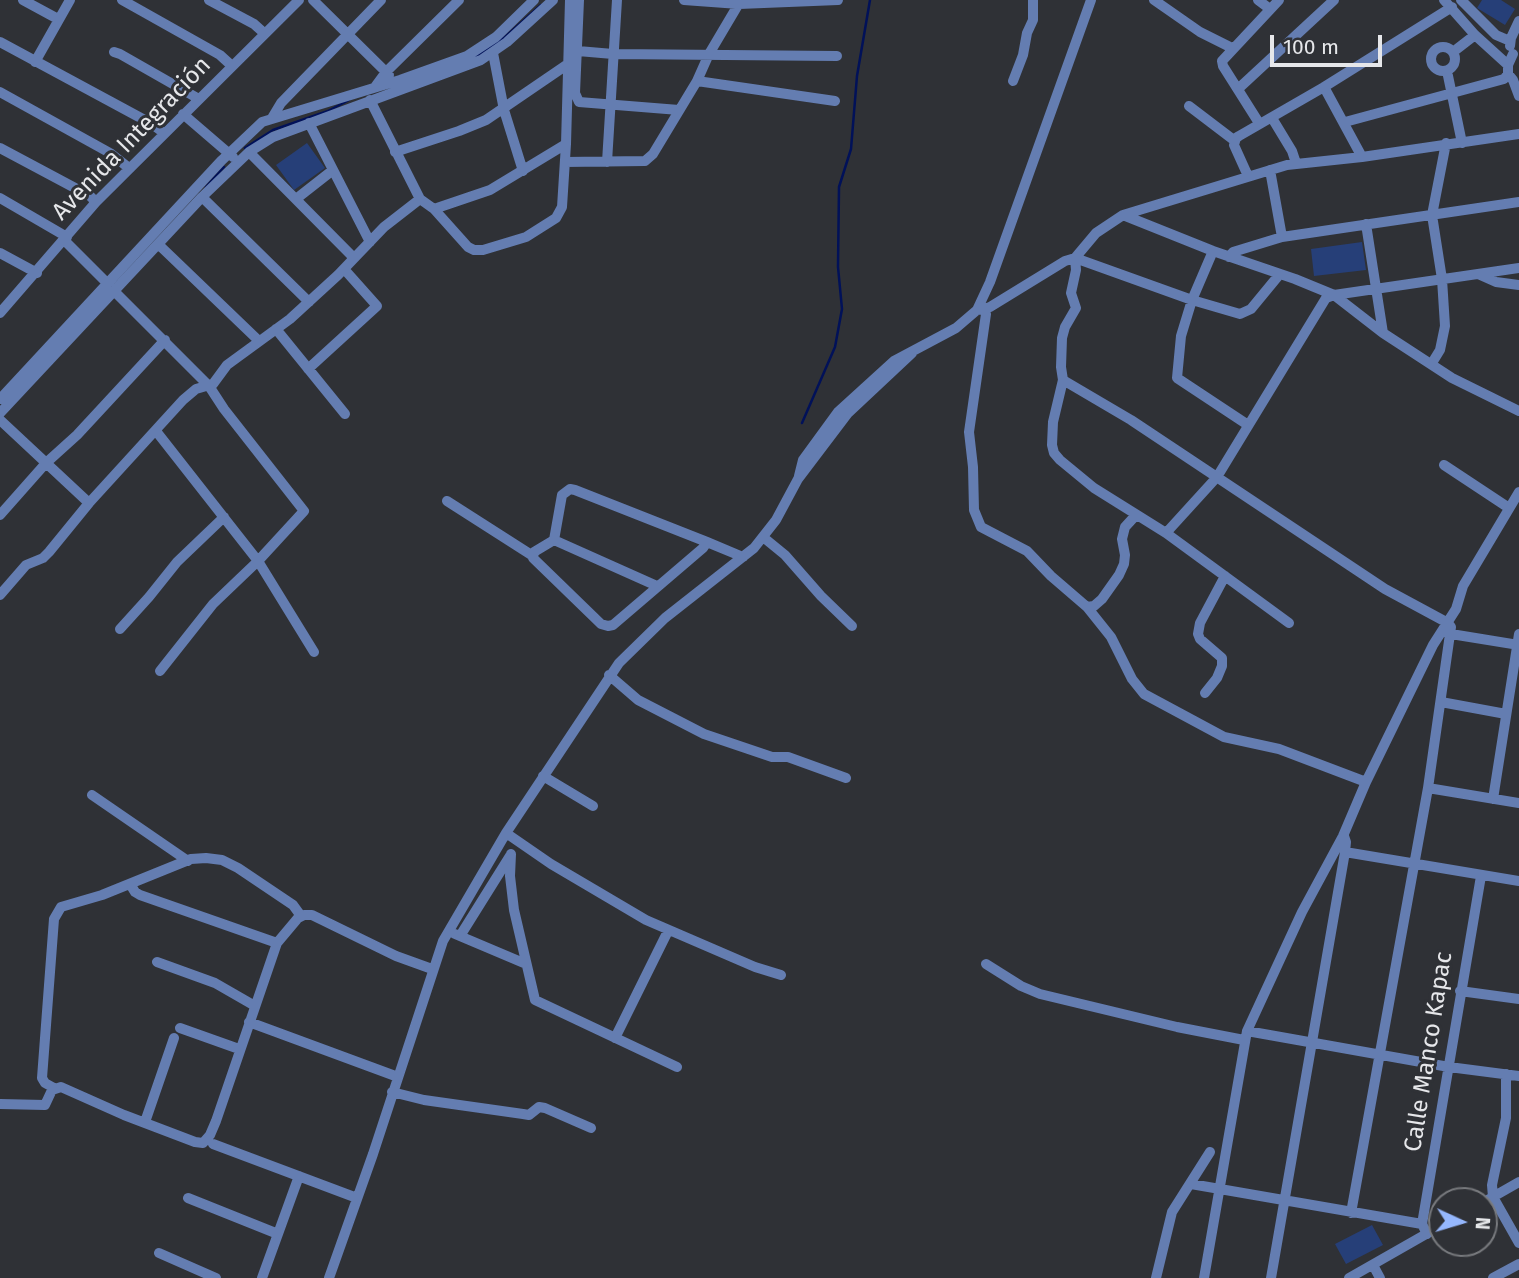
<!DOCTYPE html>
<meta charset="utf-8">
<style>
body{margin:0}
#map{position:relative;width:1519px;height:1278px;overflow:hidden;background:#2f3136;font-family:"Fira Sans",sans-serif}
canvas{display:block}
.north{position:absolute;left:1428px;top:1187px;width:70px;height:70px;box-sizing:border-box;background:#2f3136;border:2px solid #787a7e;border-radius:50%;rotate:94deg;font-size:19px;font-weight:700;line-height:28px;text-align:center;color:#e6e7ea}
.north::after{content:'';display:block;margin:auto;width:24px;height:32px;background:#95b7fd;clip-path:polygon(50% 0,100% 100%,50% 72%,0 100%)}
.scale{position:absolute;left:1270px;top:35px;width:112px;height:32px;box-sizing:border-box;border:4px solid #e6e7ea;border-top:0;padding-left:9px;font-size:21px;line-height:24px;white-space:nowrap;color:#e6e7ea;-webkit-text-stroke:5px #2f3136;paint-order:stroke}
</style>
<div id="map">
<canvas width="1519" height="1278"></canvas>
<div class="north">N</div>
<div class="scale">100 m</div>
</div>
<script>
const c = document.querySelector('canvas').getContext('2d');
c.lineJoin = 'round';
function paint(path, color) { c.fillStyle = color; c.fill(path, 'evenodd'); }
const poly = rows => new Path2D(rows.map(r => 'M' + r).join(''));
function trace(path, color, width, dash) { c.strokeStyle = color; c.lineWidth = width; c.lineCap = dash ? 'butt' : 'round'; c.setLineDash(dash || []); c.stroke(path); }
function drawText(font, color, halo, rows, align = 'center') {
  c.font = font + ' "Fira Sans",sans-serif'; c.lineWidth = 6; c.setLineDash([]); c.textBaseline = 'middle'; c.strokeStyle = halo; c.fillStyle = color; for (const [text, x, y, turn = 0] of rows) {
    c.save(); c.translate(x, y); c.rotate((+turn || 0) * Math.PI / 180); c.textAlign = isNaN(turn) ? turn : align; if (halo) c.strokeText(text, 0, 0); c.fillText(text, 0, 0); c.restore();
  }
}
const green = poly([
 [1482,0,1501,0,1515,9,1505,25,1477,8],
 [307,143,325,168,294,190,276,165],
 [1362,242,1366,270,1314,276,1311,249],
 [1372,1225,1383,1245,1346,1264,1335,1244]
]);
const stream = poly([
 [472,59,505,37,541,5],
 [245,148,273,130,328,111,349,100],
 [206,187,224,167],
 [802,423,835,347,842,309,838,267,839,187,851,149,857,76,870,0]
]);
const minor = poly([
 [23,0,58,19],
 [122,0,220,55,232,66],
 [209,0,254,24,264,33],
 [313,0,389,75],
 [579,0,575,93,579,102,679,110],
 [684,0,739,4,838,0],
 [1154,0,1200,32,1232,48],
 [1258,0,1270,9],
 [1444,0,1475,35,1508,65],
 [1461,0,1496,35,1510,41],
 [0,42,152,124,164,133],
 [1510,46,1511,38,1519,21],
 '1431 59a12 12 0 1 1 24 0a12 12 0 1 1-24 0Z',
 [578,51,613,54,837,56],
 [114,52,120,54,199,99],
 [1453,52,1475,35],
 [493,53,504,110,523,171],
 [35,62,70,0],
 [1447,71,1462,143],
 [1508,74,1513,80,1519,96],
 [697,81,835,101],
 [1013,81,1023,55,1027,33,1033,20,1033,0],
 [375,87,386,72,459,0],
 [1324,87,1362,157],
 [1238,89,1334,0],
 [0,92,110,153,129,168],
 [370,100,420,199,434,209,468,247,474,250,483,250,526,237,556,218,562,207,566,144,570,0],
 [1189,106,1235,141],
 [183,114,233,157],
 [272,118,281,103,381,0],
 [1272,118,1292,151,1296,163],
 [1345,122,1504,79,1508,74,1508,65,1513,54],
 [309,123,370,242],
 [1259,123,1223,66,1222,61,1279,0],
 [0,148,90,196,96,202],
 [249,152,354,258],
 [395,152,459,131,486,120,568,64],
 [565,162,645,161,653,154,697,81,709,54,741,0],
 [607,162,617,0],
 [1270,170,1282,237],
 [1248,176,1234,145,1236,138,1239,136,1324,87,1452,7],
 [202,197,309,302],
 [0,198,67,237],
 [296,199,333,170],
 [434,209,490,190,566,144],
 [1123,215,1287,165,1362,157,1519,134],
 [1366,224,1383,333],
 [64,240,107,283],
 [158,244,259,341],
 [1213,251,1192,300,1181,336,1177,378,1248,425],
 [0,253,37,273],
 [1229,257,1233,252,1282,237,1519,202],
 [1478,274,1496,282,1519,285],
 [1279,275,1251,309,1240,314,1192,300,1075,258,1076,270,1071,293,1076,308,1065,327,1062,338,1061,367,1063,380,1053,422,1052,445,1054,453,1060,460,1094,488,1166,533,1289,623],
 [114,291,209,386,224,409,304,511,258,561,213,604,160,671],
 [984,309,990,307,1065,261,1075,258,1096,233,1123,215,1213,251,1295,279,1334,295,1519,268],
 [977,310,984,309,986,314,969,432,973,467,974,510,981,527,1027,551,1051,576,1087,607,1111,637,1132,679,1144,694,1224,737,1279,749,1366,782],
 [0,313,96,202,299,0],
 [276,329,345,414],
 [1432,363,1440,350,1445,326,1442,279,1432,215,1446,143],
 [308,369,377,306,344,269],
 [1063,380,1131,420,1385,589,1448,623,1451,627,1428,788,1351,1213],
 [0,399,222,160,262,122,400,80,467,56,496,37,534,0],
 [0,413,202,197,249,152,273,137,481,60,507,42,553,0],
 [0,420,89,503],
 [156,431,258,561,314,652],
 [1444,465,1509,508],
 [799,476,803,460,838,412,894,361,956,328,977,310,990,282,1091,0],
 [447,501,533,556],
 [0,515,46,463,77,435,165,340],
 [1166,533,1217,477,1326,298,1334,295,1383,333,1452,378,1519,411],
 [763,537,785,555,821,596,852,626],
 [554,540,657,586],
 [707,542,703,548,613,625,608,626,601,624,533,558,534,552,554,540,562,495,570,489,575,490,707,542,743,557],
 [0,595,26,565,43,558,49,552,89,503,183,400,196,389,213,384,227,365,290,319,338,275,384,227,420,199],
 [1087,607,1094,606,1102,599,1119,575,1124,564,1125,555,1122,539,1125,527,1136,515],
 [120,629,149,597,177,562,224,517],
 [1451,634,1519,645],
 [609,675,638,700,704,734,772,757,788,757,846,778],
 [1205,693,1217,678,1222,666,1222,658,1200,639,1198,634,1200,623,1225,576],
 [1441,702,1506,714],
 [543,776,593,806],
 [1428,788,1519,803],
 [92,795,188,861],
 [1493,799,1519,634],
 [506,833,551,864,646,920,755,967,781,975],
 [1345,852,1519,881],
 [511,854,510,876,514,910,535,1000,677,1067],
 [130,884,135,892,140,895,277,943],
 [455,934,526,964],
 [460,936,510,856],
 [157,962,215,983,255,1006],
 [986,964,1021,986,1040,994,1177,1027,1244,1040],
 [1460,991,1519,999],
 [249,1022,398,1077],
 [180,1028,239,1049],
 [1247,1031,1449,1067,1519,1076],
 [615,1038,668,931],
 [1506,1074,1506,1118,1492,1185,1493,1197,1519,1243],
 [54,1088,45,1083,42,1078,54,919,61,907,102,895,191,859,206,858,222,860,238,868,293,905,301,916],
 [392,1092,424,1100,523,1114,529,1115,539,1107,545,1108,591,1128],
 [0,1104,45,1105,52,1090,61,1087,124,1115,195,1142,203,1143,210,1135,216,1121,277,943,298,918,304,915,312,915,396,956,432,969],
 [145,1122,174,1038],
 [213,1144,357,1198],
 [1191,1184,1422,1224],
 [188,1198,278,1234],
 [1484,1202,1519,1182],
 [1427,1234,1422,1224,1481,876],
 [159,1253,216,1278],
 [1373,1265,1380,1278],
 [262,1278,299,1176],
 [329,1278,373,1154,443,941,506,833,619,663,665,618,754,548,776,520,798,479,848,413,912,353],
 [1156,1278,1172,1212,1210,1152],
 [1204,1278,1247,1031,1302,912,1343,836,1366,782,1433,645,1456,609,1463,586,1519,492],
 [1271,1278,1345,852,1346,842,1344,836],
 [1349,1278,1442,1225],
 [1493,1278,1519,1264]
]);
const streetNames = [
 ["Avenida Integración",132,139,-46],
 ["Calle Manco Kapac",1429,1052,-81]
];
paint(green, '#263f78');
trace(stream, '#011159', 2.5);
trace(minor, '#647db1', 10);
drawText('24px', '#e6e7ea', '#2f3136', streetNames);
</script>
